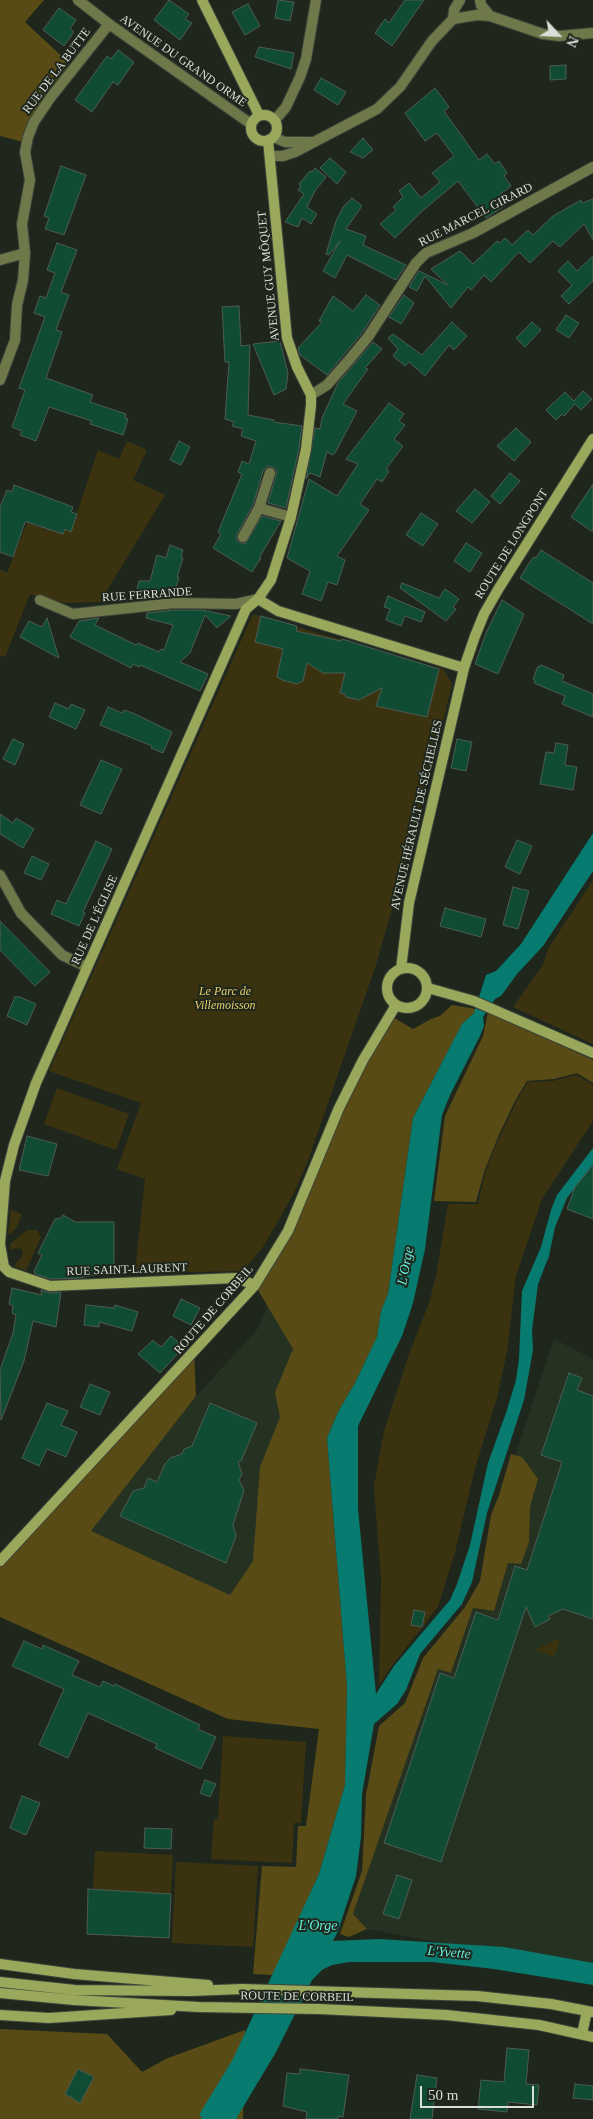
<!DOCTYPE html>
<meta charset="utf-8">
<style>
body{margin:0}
#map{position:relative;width:593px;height:2119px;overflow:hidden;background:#1f271d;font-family:"Times New Roman",serif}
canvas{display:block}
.north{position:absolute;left:533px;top:10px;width:50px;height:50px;-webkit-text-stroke:4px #1f271d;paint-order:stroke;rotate:115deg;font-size:14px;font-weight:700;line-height:20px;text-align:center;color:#d9dfd8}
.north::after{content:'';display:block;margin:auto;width:18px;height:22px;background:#d9dfd8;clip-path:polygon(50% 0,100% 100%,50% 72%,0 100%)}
.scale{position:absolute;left:420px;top:2086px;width:114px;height:22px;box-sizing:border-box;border:2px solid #d9dfd8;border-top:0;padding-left:6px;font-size:15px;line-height:18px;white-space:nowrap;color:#d9dfd8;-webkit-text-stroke:4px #1f271d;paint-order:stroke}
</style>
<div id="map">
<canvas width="593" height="2119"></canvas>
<div class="north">N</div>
<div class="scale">50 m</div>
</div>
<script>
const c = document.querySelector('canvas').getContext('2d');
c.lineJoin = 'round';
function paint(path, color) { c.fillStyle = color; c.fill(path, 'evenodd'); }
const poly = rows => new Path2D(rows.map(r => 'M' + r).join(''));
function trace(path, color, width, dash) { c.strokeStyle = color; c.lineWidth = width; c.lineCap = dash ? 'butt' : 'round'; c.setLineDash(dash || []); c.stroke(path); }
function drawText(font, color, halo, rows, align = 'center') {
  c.font = font + ' "Times New Roman",serif'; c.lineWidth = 4; c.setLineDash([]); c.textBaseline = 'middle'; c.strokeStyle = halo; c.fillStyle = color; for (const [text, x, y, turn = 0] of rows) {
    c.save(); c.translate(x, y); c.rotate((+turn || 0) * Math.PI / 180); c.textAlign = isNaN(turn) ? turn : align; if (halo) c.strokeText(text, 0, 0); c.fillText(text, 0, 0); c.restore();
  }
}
const built = poly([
 [290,1266,319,1725,0,1608,257,1330,274,1291],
 [554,1339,593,1359,593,1970,367,1929,353,1914,438,1668,452,1672,473,1608,494,1611,508,1563,529,1543,530,1507,538,1480,522,1457,515,1455]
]);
const green = poly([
 [127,441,147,450,133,480,165,495,100,602,64,603,30,594,5,657,0,656,0,569,7,573,27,523,63,534,65,529,71,531,98,450,119,459],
 [253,614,444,670,452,684,436,752,376,965,307,1163,294,1193,263,1247,243,1271,135,1273,145,1179,117,1169,141,1103,49,1071],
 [593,880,593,1044,513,1007,543,965,548,949],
 [576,1075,593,1085,593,1121,542,1199,516,1276,507,1352,497,1398,475,1468,455,1552,438,1607,394,1663,379,1685,381,1580,374,1486,384,1431,409,1354,429,1303,436,1276,448,1204,478,1204,485,1173,495,1147,516,1102,528,1082,553,1081],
 [57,1088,129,1114,116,1150,44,1124],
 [11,1210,22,1214,17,1227,11,1234,8,1233],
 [27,1230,37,1230,41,1237,26,1271,14,1266,22,1256,23,1251,19,1248,10,1250,10,1244],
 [555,1640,560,1641,554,1657,534,1650],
 [223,1736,306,1742,301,1823,294,1823,292,1863,211,1859,214,1819,218,1819],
 [95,1851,173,1855,171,1894,93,1889],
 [176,1862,258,1866,253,1947,172,1943]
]);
const forest = poly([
 [0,0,44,0,25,22,69,63,23,142,0,136],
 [452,1005,476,1009,474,1013,462,1024,413,1118,388,1294,381,1311,377,1337,355,1383,338,1412,327,1438,347,1686,345,1785,319,1874,273,1975,253,1974,262,1866,296,1867,298,1826,306,1826,319,1729,228,1719,0,1617,0,1561,194,1352,196,1396,91,1531,230,1595,253,1561,260,1467,280,1417,275,1392,293,1349,255,1285,273,1259,339,1108,391,1016,413,1029,431,1019,440,1016],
 [488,1012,593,1060,593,1083,577,1073,554,1079,527,1081,515,1101,498,1137,484,1172,476,1202,434,1201,445,1116,483,1036],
 [511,1454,522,1457,538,1479,530,1507,529,1542,521,1564,508,1563,494,1611,473,1608,451,1673,438,1669,353,1914,367,1929,349,1937,340,1934,362,1871,366,1795,379,1726,405,1703,423,1658,465,1607,480,1581,491,1515,499,1495],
 [0,2029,107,2034,142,2072,168,2058,245,2030,243,2119,0,2119]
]);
const water = poly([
 [593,833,593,871,543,946,517,974,501,996,495,999,483,1017,484,1026,480,1036,450,1095,442,1115,425,1249,413,1303,402,1336,358,1426,358,1509,376,1694,394,1666,450,1600,457,1584,470,1545,488,1463,506,1413,516,1380,519,1359,522,1291,541,1247,551,1210,557,1195,593,1148,593,1164,567,1198,555,1227,549,1256,538,1284,532,1330,533,1350,524,1400,487,1513,472,1582,462,1604,420,1654,406,1690,397,1704,374,1724,362,1794,361,1837,356,1876,338,1931,333,1941,380,1939,504,1947,593,1963,593,1985,494,1969,432,1962,349,1962,332,1965,322,1970,312,1980,276,2052,236,2119,201,2119,202,2117,199,2115,233,2059,319,1874,345,1785,347,1686,327,1438,338,1412,355,1383,377,1337,381,1311,388,1294,413,1118,462,1024,474,1013,486,975,496,971,521,944]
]);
const building = poly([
 [169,0,189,14,185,19,192,23,180,40,154,20,169,0],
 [278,0,294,2,290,21,275,18,278,0],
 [405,0,424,0,392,46,375,33,385,19,389,23,405,0],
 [248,4,260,26,245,35,232,12,248,4],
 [59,8,76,20,70,29,74,32,64,46,43,30,59,8],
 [259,47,294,53,291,69,255,57,259,47],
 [118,50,134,62,118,85,113,82,92,112,75,100,107,56,111,59,118,50],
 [566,65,566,79,550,80,550,66,566,65],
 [321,78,346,92,338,105,314,90,321,78],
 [435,88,449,107,444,111,479,160,487,154,495,164,499,161,507,173,504,176,511,186,499,195,506,205,486,218,458,181,420,213,395,238,380,224,396,210,393,207,403,197,399,191,409,183,421,198,440,182,432,173,454,156,437,133,425,141,405,113,435,88],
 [363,138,373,150,363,158,350,152,363,138],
 [330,158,346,172,337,184,320,168,330,158],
 [61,166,86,175,64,235,45,229,49,218,44,216,61,166],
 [315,168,326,177,315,191,307,207,317,214,311,224,302,218,298,227,285,222,304,194,298,190,301,186,299,184,310,171,312,172,315,168],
 [352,198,362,206,346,229,366,236,363,245,406,265,396,280,347,255,335,278,323,271,340,241,329,255,326,254,336,221,343,207,352,198],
 [593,199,593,240,584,224,560,247,553,241,530,263,519,252,491,282,484,275,471,290,468,287,451,308,425,276,417,291,409,287,419,271,448,285,431,269,460,251,473,264,497,241,500,243,505,238,512,245,528,230,533,235,553,216,581,200,582,203,593,199],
 [57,243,77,250,61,292,69,295,56,330,62,332,46,378,93,395,90,402,126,414,125,418,128,419,123,435,90,424,92,421,49,407,36,441,20,435,22,431,12,427,25,390,19,388,45,317,34,313,40,296,46,298,55,273,47,270,57,243],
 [593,256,593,281,569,304,561,296,572,285,558,271,568,261,577,271,593,256],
 [366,295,380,305,362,333,327,375,300,355,298,348,322,322,319,321,333,296,353,311,366,295],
 [404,295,414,303,401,324,389,317,404,295],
 [239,306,241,346,250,345,248,415,274,420,274,422,302,426,299,448,286,508,268,503,277,472,275,468,268,466,263,471,253,505,237,534,237,541,243,544,246,543,262,516,281,521,259,558,261,558,252,572,213,548,221,534,218,532,242,474,238,472,242,461,249,464,256,441,241,436,243,429,232,426,234,422,225,419,229,362,225,362,222,307,239,306],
 [566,315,579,323,569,338,556,330,566,315],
 [452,322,467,336,454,350,449,345,425,376,409,362,405,366,393,356,398,349,388,338,393,334,422,355,452,322],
 [532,322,541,330,525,347,516,338,532,322],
 [280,341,288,373,286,389,274,395,253,344,280,341],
 [373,342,382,349,365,368,368,369,343,404,357,411,335,453,332,455,327,452,320,477,310,473,306,479,315,428,320,429,322,418,338,383,373,342],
 [583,391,592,399,581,410,575,404,564,416,562,414,556,420,546,410,565,392,574,401,583,391],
 [389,403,404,414,399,421,405,425,394,439,403,446,386,469,389,471,382,482,377,479,360,504,369,510,337,556,345,560,337,585,328,582,321,601,302,594,310,571,287,558,309,479,337,496,358,464,346,459,389,403],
 [516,428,531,442,514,461,497,446,516,428],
 [179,441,190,447,181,465,170,460,179,441],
 [510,473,520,481,500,504,491,496,510,473],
 [593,484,593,532,571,517,593,484],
 [14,485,73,507,71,512,77,514,71,532,65,529,63,534,27,522,25,522,13,557,0,552,0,507,7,490,12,492,14,485],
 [475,489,490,502,472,523,456,511,475,489],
 [421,513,438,524,423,546,406,535,421,513],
 [466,543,482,553,470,572,454,561,466,543],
 [170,545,183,550,181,557,183,558,177,577,179,577,173,596,150,599,150,597,135,598,139,581,150,581,157,555,166,558,170,545],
 [541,550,593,583,593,624,520,578,529,563,534,557,536,558,541,550],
 [402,583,439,598,445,589,459,599,453,607,456,609,446,621,400,588,402,583],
 [388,596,425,612,421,622,405,616,401,626,386,620,390,609,384,607,388,596],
 [502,600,524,614,498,674,475,664,486,633,502,600],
 [175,610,202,610,231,616,217,628,205,615,190,653,180,662,208,674,200,691,140,665,139,667,133,664,131,668,70,637,79,621,99,618,95,625,136,645,138,643,159,652,161,649,164,650,173,625,146,618,147,613,175,610],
 [261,616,297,626,296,631,341,641,342,639,439,669,427,717,376,706,382,688,359,700,346,697,345,694,340,693,345,673,323,673,307,663,303,681,297,684,282,680,277,677,283,649,255,642,261,616],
 [47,618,59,658,20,637,29,621,42,627,47,618],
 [541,665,564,675,562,681,593,694,593,717,562,704,565,696,534,683,535,680,533,679,538,666,540,667,541,665],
 [55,703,69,709,71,704,85,710,76,729,49,717,55,703],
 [108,707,122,713,124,710,135,714,172,732,163,753,151,748,152,746,100,725,108,707],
 [13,739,24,744,15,765,3,759,13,739],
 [457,739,472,742,466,771,451,768,457,739],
 [556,743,568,745,565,765,577,767,573,790,540,784,546,752,554,753,556,743],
 [101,760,122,769,101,814,80,805,101,760],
 [0,814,13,823,16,818,34,829,23,848,0,834,0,814],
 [517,840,532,846,520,874,505,867,517,840],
 [96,841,112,849,83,912,85,913,79,926,51,914,57,900,66,904,96,841],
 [32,856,49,864,41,880,24,873,32,856],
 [513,887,529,891,518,929,503,925,513,887],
 [445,908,486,919,481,937,440,926,445,908],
 [0,921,50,972,35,986,0,950,0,921],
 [15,997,20,997,36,1004,27,1025,7,1016,15,997],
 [27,1136,57,1144,48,1176,19,1170,27,1136],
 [593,1165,593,1219,567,1209,575,1187,593,1165],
 [63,1215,75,1222,114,1222,114,1271,79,1278,51,1279,35,1274,34,1271,42,1255,38,1253,55,1219,61,1218,63,1215],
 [12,1288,42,1295,41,1290,50,1293,61,1292,56,1327,33,1321,24,1361,1,1420,0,1370,13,1333,16,1315,12,1313,13,1306,9,1304,12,1288],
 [181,1299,200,1308,191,1325,173,1316,181,1299],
 [86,1305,114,1308,115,1305,138,1312,132,1331,99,1322,99,1327,84,1325,86,1305],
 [171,1336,184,1347,160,1373,138,1354,153,1340,161,1347,171,1336],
 [569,1373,582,1378,577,1390,593,1396,593,1619,563,1609,548,1616,550,1619,535,1627,526,1607,441,1862,384,1843,440,1673,454,1678,476,1612,498,1620,515,1566,527,1570,562,1462,541,1455,569,1373],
 [90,1384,110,1392,100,1415,80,1407,90,1384],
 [47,1403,68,1411,61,1425,77,1432,66,1457,47,1449,39,1466,22,1458,47,1403],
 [210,1403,257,1423,241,1461,238,1462,242,1474,239,1480,244,1490,233,1525,236,1536,226,1563,120,1516,133,1491,144,1488,148,1478,157,1482,165,1464,170,1458,182,1454,184,1449,192,1446,210,1403],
 [414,1610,425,1612,422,1627,411,1625,414,1610],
 [24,1641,42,1649,43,1645,79,1661,72,1675,100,1687,103,1681,114,1686,115,1684,200,1725,198,1729,216,1737,201,1769,155,1748,157,1744,88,1713,68,1758,39,1745,64,1689,12,1666,24,1641],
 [205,1780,216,1784,210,1797,200,1793,205,1780],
 [22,1796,40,1803,26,1835,10,1828,22,1796],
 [145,1828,172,1829,171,1849,144,1848,145,1828],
 [397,1875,412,1880,399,1919,383,1914,397,1875],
 [88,1889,171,1894,169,1938,87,1934,88,1889],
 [507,2048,529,2050,526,2084,539,2085,537,2105,508,2102,507,2112,478,2109,481,2080,504,2082,507,2048],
 [78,2069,94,2077,80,2103,65,2094,78,2069],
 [300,2069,349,2075,343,2117,338,2116,338,2119,306,2119,307,2112,283,2106,287,2073,300,2074,300,2069],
 [417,2075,437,2078,432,2119,410,2119,417,2075],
 [575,2084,593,2086,593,2100,573,2098,575,2084]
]);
const street = poly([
 [78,0,109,24,251,124],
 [480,0,481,5,490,16],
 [453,19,454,10,460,0],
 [275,120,286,107,300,77,306,59,316,0],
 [273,137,285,142,310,142],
 [270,156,283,156,295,152,377,109,400,87,432,41,453,19,477,15,490,16,543,34,559,36,593,33],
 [0,260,25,253],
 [0,380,15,340,17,305,23,280,25,253,22,224,30,180,25,152,28,137,34,122,51,97,109,24],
 [311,395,327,385,349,360,368,337,416,263,426,253,473,233,593,167],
 [259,508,291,517],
 [243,537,259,508,270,473],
 [40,600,73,614,175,603,236,604,258,599],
 [0,875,21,913,62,955,87,967]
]);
const secondary = poly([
 [202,0,259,115],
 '251 128a13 13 0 1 1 26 0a13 13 0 1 1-26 0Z',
 [258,599,278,611,464,668],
 '387 988a20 20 0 1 1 40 0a20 20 0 1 1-40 0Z',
 [401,969,409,903,464,668,475,636,484,614,499,588,593,439],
 [428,988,474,1001,593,1053],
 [255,1285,236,1278,50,1286,9,1272,4,1267,0,1244,5,1181,14,1145,36,1083,246,609,258,599,271,580,291,517,306,449,311,405,311,395,297,367,287,338,268,140],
 [0,1561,255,1285,288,1231,339,1108,363,1060,396,1005],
 [0,1964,74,1974,208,1985],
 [0,1982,75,1990,191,1991,242,1989,477,1996,551,2004,593,2012],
 [0,1993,74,2000,199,2007,319,2009,446,2015,539,2025,593,2037],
 [0,2015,49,2018,171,2010],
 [582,2034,587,2011]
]);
const streetNames = [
 ["AVENUE DU GRAND ORME",183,61,35],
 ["RUE DE LA BUTTE",57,71,-53],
 ["RUE MARCEL GIRARD",476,215,-27],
 ["AVENUE GUY MÔQUET",269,276,-96],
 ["ROUTE DE LONGPONT",512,544,-58],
 ["RUE FERRANDE",147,595,-4],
 ["AVENUE HÉRAULT DE SÉCHELLES",417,815,-77],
 ["RUE DE L'ÉGLISE",95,920,-66],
 ["RUE SAINT-LAURENT",127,1270,-2],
 ["ROUTE DE CORBEIL",214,1310,-49],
 ["ROUTE DE CORBEIL",297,1997,1]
];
const parkNames = [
 ["Le Parc de",225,992],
 ["Villemoisson",225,1006]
];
const waterNames = [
 ["L'Orge",406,1266,-79],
 ["L'Orge",318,1926],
 ["L'Yvette",449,1953,5]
];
paint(built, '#253222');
paint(green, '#3b3310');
paint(forest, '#584b15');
paint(water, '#077b6f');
paint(building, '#104c33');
trace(building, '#4d5c54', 1);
trace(street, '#3d443b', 12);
trace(secondary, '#3d443b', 12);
trace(street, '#6f7849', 10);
trace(secondary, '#9aa85b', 10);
drawText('12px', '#d9dfd8', '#1f271d', streetNames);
drawText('italic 12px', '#e6cd6b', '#1f271d', parkNames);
drawText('italic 14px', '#65eddb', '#1f271d', waterNames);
</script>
